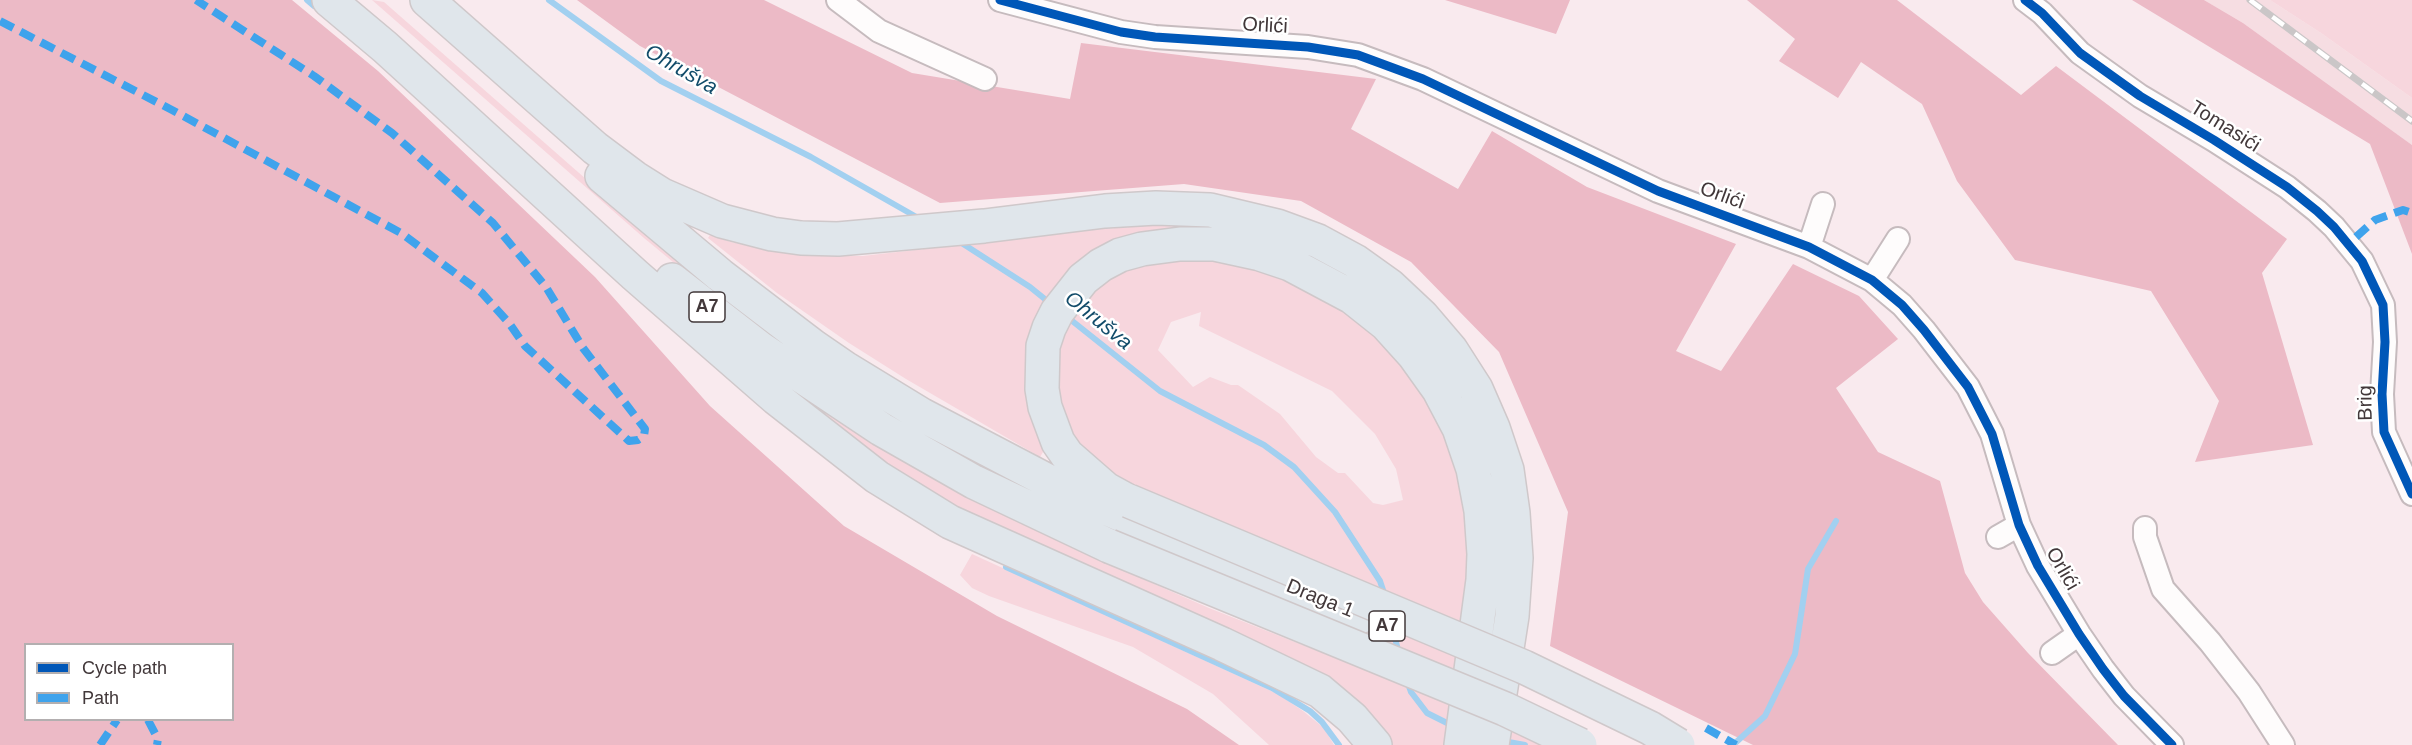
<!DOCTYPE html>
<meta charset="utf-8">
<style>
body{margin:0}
#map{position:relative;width:2412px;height:745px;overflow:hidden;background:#f9eaee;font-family:Arial,sans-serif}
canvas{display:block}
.legend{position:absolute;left:24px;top:643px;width:210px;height:78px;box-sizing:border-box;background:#fff;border:2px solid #b3afb0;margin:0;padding:8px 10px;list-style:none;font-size:18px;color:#42383a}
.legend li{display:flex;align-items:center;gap:12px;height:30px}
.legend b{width:30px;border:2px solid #b3afb0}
</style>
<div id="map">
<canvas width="2412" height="745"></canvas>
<ul class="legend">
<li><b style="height:8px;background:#0057b8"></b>Cycle path</li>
<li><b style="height:8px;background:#3fa3ec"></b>Path</li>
</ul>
</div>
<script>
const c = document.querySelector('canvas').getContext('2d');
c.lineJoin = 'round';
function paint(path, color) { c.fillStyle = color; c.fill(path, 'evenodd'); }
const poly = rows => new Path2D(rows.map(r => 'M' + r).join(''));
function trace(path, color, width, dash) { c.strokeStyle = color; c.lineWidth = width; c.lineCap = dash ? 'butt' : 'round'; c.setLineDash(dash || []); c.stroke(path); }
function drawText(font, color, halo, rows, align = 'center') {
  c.font = font + ' Arial,sans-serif'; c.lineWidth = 5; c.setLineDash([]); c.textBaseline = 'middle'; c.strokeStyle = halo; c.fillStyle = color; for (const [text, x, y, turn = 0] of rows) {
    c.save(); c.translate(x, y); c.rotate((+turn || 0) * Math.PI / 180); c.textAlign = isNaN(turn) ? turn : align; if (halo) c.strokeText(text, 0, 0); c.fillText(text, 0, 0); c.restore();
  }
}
const built = poly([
 [2204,0,2270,0,2321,33,2412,98,2412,145,2243,23]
]);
const green = poly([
 [372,0,384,2,635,222,1093,523,969,462,856,395,790,351,702,286,644,238],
 [2270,0,2412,0,2412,98,2321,33],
 [1158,225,1217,229,1245,264,1310,288,1363,324,1390,350,1429,400,1450,445,1463,488,1469,530,1469,572,1465,608,1528,616,1511,730,1543,745,1386,745,932,498,783,387,787,382,1073,542,1070,547,1209,608,1396,682,1375,594,1108,475,1071,437,1043,452,1040,457,906,379,849,343,777,293,708,238,710,235,731,242,772,250,837,256,863,256,1088,230],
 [1201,312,1199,326,1332,391,1375,434,1396,469,1403,500,1383,505,1373,503,1345,473,1338,473,1316,457,1280,414,1238,385,1231,385,1210,377,1193,387,1158,350,1171,322],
 [972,554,1278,694,1303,711,1324,728,1334,745,1269,745,1213,694,1133,647,989,596,972,588,960,575]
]);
const forest = poly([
 [0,0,292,0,378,71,595,277,710,406,844,526,997,616,1187,709,1239,745,0,745],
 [26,644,232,644,232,720,26,720],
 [577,0,764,0,912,73,1070,99,1081,43,1376,79,1351,129,1458,189,1492,131,1587,187,1736,244,1676,351,1721,371,1793,264,1859,296,1898,339,1836,388,1878,452,1940,481,1965,573,1983,602,2028,653,2118,745,1753,745,1550,646,1568,512,1499,352,1411,262,1301,201,1184,184,940,203,640,46],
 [1445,0,1570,0,1556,34],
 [1747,0,1897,0,2021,95,2056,66,2287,239,2262,273,2313,445,2195,462,2219,401,2151,291,2015,260,1957,181,1922,104,1861,62,1838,98,1779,61,1795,39],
 [2132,0,2204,0,2243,23,2412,145,2412,254,2370,144]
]);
const stream = poly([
 [307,0,314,6],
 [549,0,661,81,811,157,920,219],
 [957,240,1030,287,1051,304],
 [1066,316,1160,391,1264,445,1294,467,1335,512,1380,581,1385,596],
 [1006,567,1272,688,1310,711,1322,722,1339,745],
 [1391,623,1399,654],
 [1407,681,1411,692,1427,713,1453,726],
 [1503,741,1525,745],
 [1733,745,1765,716,1795,654,1808,569,1836,521]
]);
const minor = poly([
 [838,0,879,31,985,79],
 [1000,0,1121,32,1155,37,1308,47,1358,55,1423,79,1658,191,1809,247,1872,280,1902,305,1924,330,1968,387,1992,434,2019,525,2038,566,2079,634,2103,669,2124,696,2172,745],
 [2025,0,2042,13,2080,53,2140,96,2214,140,2287,187,2317,211,2334,227,2362,261,2383,305,2385,342,2382,394,2384,432,2412,494],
 [1809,247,1823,204],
 [1872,280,1898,239],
 [2145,528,2145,537,2163,589,2210,642,2249,692,2283,745],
 [1998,537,2019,525],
 [2052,653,2079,634]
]);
const highway = poly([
 [329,0,385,47,635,275,776,398,877,477,950,522,1222,644,1320,691,1352,718,1375,745],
 [427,0,595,148,635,178,662,195,722,221,772,234,801,238,838,239,984,226,1105,211,1156,208,1210,210,1277,226,1318,241,1355,261,1390,286,1422,316,1451,350,1476,389,1493,428,1507,470,1513,513,1516,558,1512,616,1492,745],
 [602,176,720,275,813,346,845,368,922,415,1069,492,1245,569,1362,616],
 [672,280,761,349,881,429,974,482,1109,546],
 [1128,501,1106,489,1067,455,1058,442,1045,407,1042,389,1043,346,1049,328,1057,312,1083,279,1101,265,1120,255,1142,249,1180,244,1214,244,1260,254,1290,264,1352,297,1386,324,1414,355,1439,390,1459,428,1473,469,1481,511,1484,554,1483,580,1461,745]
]);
const rail = poly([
 [2250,0,2412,121]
]);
const highwayBridge = poly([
 [1129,501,1524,667,1650,728,1678,745],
 [1109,546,1505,709,1580,745]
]);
const quiet = poly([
 [0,21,172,110,401,233,482,293,509,323,525,346,629,441,638,440,644,436,645,429,583,348,546,287,493,223,392,133,314,76,196,0],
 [2356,237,2375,220,2403,210,2412,213],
 [148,720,158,739,157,745],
 [1706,728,1736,745],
 [100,745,117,720]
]);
const cycleway = poly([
 [1000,0,1121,32,1155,37,1308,47,1358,55,1423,79,1658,191,1809,247,1872,280,1902,305,1924,330,1968,387,1992,434,2019,525,2038,566,2079,634,2103,669,2124,696,2172,745],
 [2025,0,2042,13,2080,53,2140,96,2214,140,2287,187,2317,211,2334,227,2362,261,2383,305,2385,342,2382,394,2384,432,2412,494]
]);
const shields = [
 [707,307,36],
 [1387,626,36]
];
const shieldNames = [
 ["A7",707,307],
 ["A7",1387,626]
];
const streetNames = [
 ["Orlići",1265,26,3],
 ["Tomasići",2225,127,32],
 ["Orlići",1722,196,20],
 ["Brig",2366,403,-91],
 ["Orlići",2062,569,60],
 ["Draga 1",1320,599,22]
];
const waterNames = [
 ["Ohrušva",681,70,30],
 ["Ohrušva",1098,321,39]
];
paint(built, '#f6dde2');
paint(green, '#f7d6dd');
paint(forest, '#ecbac6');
trace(stream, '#a2d0f0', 6);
trace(minor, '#c6bbbe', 26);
trace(highway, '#cfc8ca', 36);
trace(minor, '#fefcfc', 22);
trace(highway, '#e0e6eb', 33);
trace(rail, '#cac6c7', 7);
trace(rail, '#fff', 4.5, [14]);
trace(highwayBridge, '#cfc8ca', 36, []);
trace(highwayBridge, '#e0e6eb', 33);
trace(quiet, '#3fa3ec', 8, [15, 8]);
trace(cycleway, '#0057b8', 9);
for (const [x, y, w] of shields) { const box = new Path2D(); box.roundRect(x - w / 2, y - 15, w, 30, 4.5); c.fillStyle = '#fff'; c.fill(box); trace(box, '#42383a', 1.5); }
drawText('bold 18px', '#42383a', null, shieldNames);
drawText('20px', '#42383a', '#fff', streetNames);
drawText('italic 21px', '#124c6a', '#fff', waterNames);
</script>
